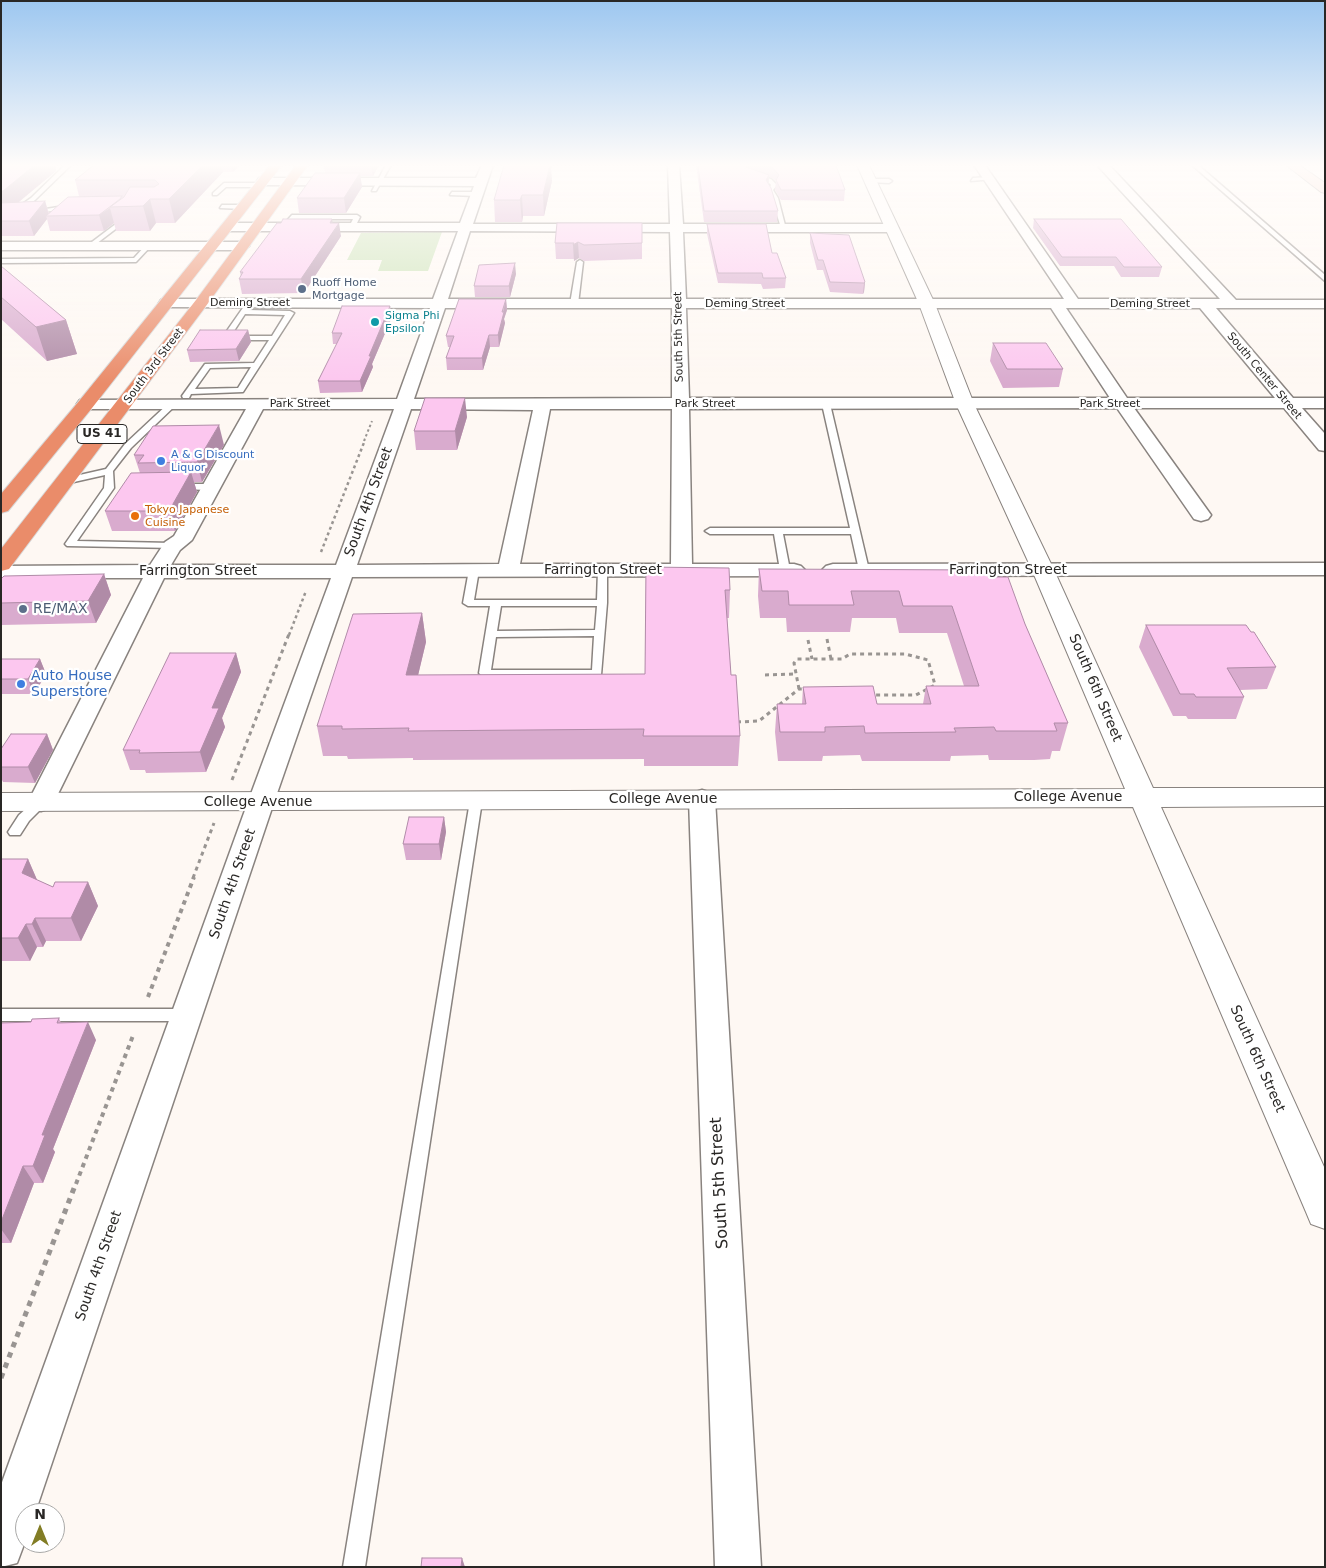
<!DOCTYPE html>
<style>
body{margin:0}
#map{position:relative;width:1326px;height:1568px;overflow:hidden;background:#fef8f3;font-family:"DejaVu Sans",sans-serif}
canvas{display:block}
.frame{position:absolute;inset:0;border:2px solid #292725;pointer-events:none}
.north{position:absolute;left:15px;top:1503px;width:50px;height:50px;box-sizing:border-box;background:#fff;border:1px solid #a9a9a8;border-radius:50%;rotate:0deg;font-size:14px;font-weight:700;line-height:20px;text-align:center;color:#292725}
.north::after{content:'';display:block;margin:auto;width:18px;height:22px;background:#827d25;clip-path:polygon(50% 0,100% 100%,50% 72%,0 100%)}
</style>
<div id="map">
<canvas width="1326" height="1568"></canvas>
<div class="frame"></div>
<div class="north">N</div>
</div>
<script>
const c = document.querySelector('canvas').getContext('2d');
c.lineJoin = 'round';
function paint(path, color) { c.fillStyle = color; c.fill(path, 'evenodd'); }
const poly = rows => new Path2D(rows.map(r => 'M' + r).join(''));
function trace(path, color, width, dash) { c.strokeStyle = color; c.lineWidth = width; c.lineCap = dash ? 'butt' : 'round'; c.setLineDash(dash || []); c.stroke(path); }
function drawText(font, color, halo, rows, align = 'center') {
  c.font = font + ' "DejaVu Sans",sans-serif'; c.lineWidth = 4.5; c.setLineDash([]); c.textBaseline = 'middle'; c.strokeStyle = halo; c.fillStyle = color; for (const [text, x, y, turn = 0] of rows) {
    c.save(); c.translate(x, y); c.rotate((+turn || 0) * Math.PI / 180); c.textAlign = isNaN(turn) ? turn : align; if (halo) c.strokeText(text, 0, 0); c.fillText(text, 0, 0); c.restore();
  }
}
const green = poly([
 [442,232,428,271,378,271,382,260,347,260,361,233]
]);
const pathFar4 = poly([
 [364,441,372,421]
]);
const pathFar3 = poly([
 [321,552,365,440],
 [289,635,306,591]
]);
const pathFar2 = poly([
 [827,639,831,659],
 [808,640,812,659],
 [765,675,796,674],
 [799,689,794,663,797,659,842,659,850,654,905,654,928,660,935,685,916,695,872,695],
 [737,722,759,721,799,689,807,689],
 [232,780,289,634],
 [193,878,214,823]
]);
const pathFar1 = poly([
 [148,997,194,877],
 [76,1184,134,1033]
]);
const path = poly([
 [1,1378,76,1183]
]);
const service = poly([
 [65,165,71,165,35,200,15,214,1,217,1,213,11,212,31,198,65,165],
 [386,165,391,165,376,191,372,191,386,165],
 [1192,165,1198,165,1325,275,1325,281,1192,165],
 [751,174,771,179,777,185,773,190,778,198,786,229,781,228,772,198,767,190,771,185,767,181,751,176,751,174],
 [973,178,990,177,993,179,971,181,973,178],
 [871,179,889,179,892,181,889,183,869,182,871,179],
 [224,183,260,183,263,185,260,187,226,187,217,195,213,195,213,193,224,183],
 [452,192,476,192,479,194,476,196,450,195,452,192],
 [70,205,72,208,31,214,28,212,70,205],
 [222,205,243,205,246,207,243,209,220,208,222,205],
 [292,215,357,215,360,217,355,227,352,229,349,227,353,219,294,219,286,228,282,228,282,226,292,215],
 [125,217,130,218,92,247,88,247,88,245,125,217],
 [146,245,151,246,136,262,1,263,1,259,134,258,146,245],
 [580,260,583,262,578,304,574,306,570,304,577,262,580,260],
 [249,301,253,303,248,310,290,311,294,313,243,392,191,394,189,398,183,398,182,396,205,364,254,363,269,340,233,340,224,335,247,302,249,301],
 [245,314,285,315,272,336,235,336,232,334,245,314],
 [251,367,238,388,195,389,210,368,251,367],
 [170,402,177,404,131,448,113,471,114,488,77,541,172,543,177,546,175,548,67,546,65,544,104,488,105,475,65,484,62,483,62,479,106,469,125,444,170,402],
 [823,402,830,404,869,570,868,572,864,573,859,570,851,534,783,534,790,570,785,573,780,570,774,534,710,534,705,531,710,528,850,528,822,404,823,402],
 [179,484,210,484,215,487,210,490,176,489,176,485,179,484],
 [474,567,479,570,474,600,597,600,598,570,603,567,607,568,607,603,601,675,481,675,479,673,490,606,468,606,463,603,469,570,474,567],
 [501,606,597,606,595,630,497,631,501,606],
 [594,636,592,670,491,670,496,637,594,636],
 [476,797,482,801,365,1567,343,1567,470,801,476,797],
 [41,798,47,802,45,805,29,821,20,835,10,835,8,832,19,815,37,799,41,798],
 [1,1009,187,1009,192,1011,195,1015,192,1019,187,1021,1,1021,1,1009]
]);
const minor = poly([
 [482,165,493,165,473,224,670,224,668,165,679,165,683,224,892,224,898,228,892,232,683,232,686,299,1064,299,974,165,985,165,1078,299,1220,299,1097,165,1109,165,1236,300,1325,300,1325,308,1216,308,1293,398,1325,398,1325,408,1302,408,1325,434,1325,451,1319,450,1284,408,1134,408,1211,515,1208,519,1201,521,1194,519,1117,408,689,409,692,564,794,564,801,566,805,570,801,574,794,576,352,577,274,802,35,1513,25,1513,23,1547,17,1563,1,1567,1,1485,248,802,331,578,164,578,54,802,50,808,41,811,32,808,28,802,143,578,1,578,1,566,150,565,165,542,174,536,246,409,86,409,80,408,77,404,80,400,397,399,430,308,166,307,161,306,159,303,161,300,166,299,433,299,458,231,227,231,221,227,227,223,460,223,474,186,263,185,257,181,259,178,476,178,482,165],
 [470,231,670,232,672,299,448,299,470,231],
 [445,308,672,308,672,398,414,399,445,308],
 [686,308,1051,308,1110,398,689,398,686,308],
 [1066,308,1200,308,1275,398,1127,398,1066,308],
 [263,409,394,409,336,565,171,565,180,550,192,540,263,409],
 [411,409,533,410,499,564,357,565,411,409],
 [550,409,672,409,671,564,520,564,550,409],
 [1,242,242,242,249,246,242,250,1,250,1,242],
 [1325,563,1325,575,833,576,826,574,822,570,826,566,833,564,1325,563],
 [702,790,711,793,715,799,761,1567,715,1567,689,799,693,793,702,790]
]);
const tertiary = poly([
 [857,165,869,165,935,304,974,404,1054,570,1153,788,1325,788,1325,806,1161,807,1325,1169,1325,1229,1311,1224,1306,1212,1133,807,1,811,1,793,1125,789,1032,570,956,404,919,304,857,165]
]);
const secondary = poly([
 [1286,165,1299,165,1325,183,1325,193,1321,192,1286,165]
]);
const trunk = poly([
 [270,165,282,165,92,408,8,511,1,513,1,494,80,400,270,165],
 [296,165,308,165,206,306,9,569,1,571,1,549,196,300,296,165]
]);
const wall = poly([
 [1,165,55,165,56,171,19,202,45,201,49,213,79,196,75,180,94,165,240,165,233,172,223,172,175,223,156,223,150,231,116,231,114,223,104,231,50,231,47,219,34,236,1,236],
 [323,165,379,165,373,176,360,176,362,187,346,213,299,213,297,198,325,173],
 [696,165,836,165,845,190,844,201,781,200,775,190,776,181,772,178,769,177,769,184,778,211,777,222,704,222],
 [552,181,544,216,523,216,522,222,495,222,494,200],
 [1034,219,1162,267,1159,277,1121,277,1114,266,1060,266,1033,228],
 [332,223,341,236,304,293,242,294,239,279,241,277,240,272],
 [642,223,642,259,584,261,579,258,574,261,574,259,556,259,555,243],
 [707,224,772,253,786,278,785,288,763,289,761,284,718,283,707,234],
 [810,233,865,282,864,292,863,294,830,292,823,270,817,270,810,243],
 [1,266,66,320,77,354,47,361,1,319],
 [516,274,510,297,475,297,474,286],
 [506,299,507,310,504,319,505,323,499,347,490,347,483,370,447,370,446,358,450,347,448,347,446,336],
 [392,317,372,364,373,367,362,392,320,393,318,381,337,344,333,344,332,333],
 [248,330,251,342,239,361,190,362,187,350],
 [993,343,1063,369,1059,387,1003,388,990,361],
 [467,417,457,450,416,450,414,431],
 [224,445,202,482,194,482,197,492,175,531,112,531,105,511,140,473,134,455],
 [646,567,730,590,729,618,727,618,731,675,740,736,738,766,644,766,644,759,413,760,413,758,348,759,347,756,323,756,317,726,422,613,426,642,418,675,645,674],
 [759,569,996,577,1025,624,1068,723,1060,751,1052,751,1050,759,1034,760,989,760,988,755,951,756,950,761,862,761,860,755,823,756,822,761,778,761,775,732,777,704,802,704,803,687,877,704,923,704,926,686,964,686,947,633,899,633,896,618,852,618,850,632,787,632,786,618,760,618,758,596],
 [104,574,111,595,96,623,1,625,1,579],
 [1146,625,1276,667,1267,689,1240,690,1244,697,1236,719,1188,719,1186,716,1173,716,1139,647],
 [236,653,241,672,222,718,225,727,206,772,146,773,145,770,130,770,123,750],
 [1,659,40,659,46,674,34,694,1,694],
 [47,734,53,750,35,783,3,782,1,778,1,749],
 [444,817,446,832,441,860,406,860,403,844],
 [1,859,28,859,37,880,53,887,88,882,98,906,81,941,46,941,43,947,37,947,30,961,1,961],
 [59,1018,61,1023,96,1040,53,1149,55,1152,43,1183,34,1183,11,1243,1,1243,1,1023,31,1022]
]);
const shadedWall = poly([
 [35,165,55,165,56,171,9,210,1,211,1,191],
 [203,165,221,165,223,172,175,223,169,199],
 [231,165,240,165,233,172],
 [371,165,379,165,373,176],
 [550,165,551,165,552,181,544,216,543,195],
 [360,173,362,187,346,213,344,198],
 [769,175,768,185,766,180],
 [522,195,523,216,522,222,520,200],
 [150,199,156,223,150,231,143,206],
 [45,201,49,216,46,216,47,219,34,236,29,221],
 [110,208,114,223,104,231,99,215],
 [332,219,334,231,339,223,341,236,304,293,301,279],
 [578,242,579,258,574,261,573,245],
 [515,263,516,274,510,297,509,286],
 [865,282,864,292,863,294,864,283],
 [506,299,507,310,504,319,505,323,499,347,498,335],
 [390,306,392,317,372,364,373,367,362,392,360,381,369,356],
 [66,320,77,354,47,361,36,327],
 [248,330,251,342,239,361,236,349],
 [489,335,490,347,483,370,482,358],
 [465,398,467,417,457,450,455,431],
 [219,425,224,445,202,482,197,462],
 [191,472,197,492,175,531,169,511],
 [104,574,111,595,96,623,88,601],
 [422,613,426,642,411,705,406,675],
 [236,653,241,672,222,718,225,727,206,772,200,752,212,708],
 [40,659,46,674,34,694,28,679],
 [47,734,53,750,35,783,28,767],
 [444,817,446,832,441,860,439,844],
 [28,859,38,882,22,873],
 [88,882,98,906,81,941,71,918],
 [35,918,46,941,43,947,32,924],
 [26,924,37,947,30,961,18,938],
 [88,1022,96,1040,53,1149,55,1152,43,1183,33,1166,42,1135],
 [23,1166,34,1183,11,1243,1,1229,1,1222],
 [462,1558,465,1567,461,1567]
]);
const building = poly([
 [1,165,35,165,3,191,1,191,1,165],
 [94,165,203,165,169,199,150,199,143,206,110,207,124,197,130,187,154,187,159,184,155,180,75,180,94,165],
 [504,165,550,165,543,195,522,195,520,200,494,200,504,165],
 [698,165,745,165,746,167,769,175,766,180,771,188,778,211,704,211,698,165],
 [763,165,836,165,845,190,781,190,776,180,779,175,773,168,763,165],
 [315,173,360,173,344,198,297,198,315,173],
 [122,196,120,199,99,215,46,216,68,197,122,196],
 [45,201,29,221,1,221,1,203,45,201],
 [283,219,332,219,330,223,339,223,301,279,239,279,243,272,240,272,277,223,281,223,283,219],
 [1034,219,1121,219,1162,267,1124,267,1116,257,1062,257,1034,219],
 [557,223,642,223,642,243,584,245,578,242,573,245,574,243,555,243,557,223],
 [707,224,766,224,772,253,777,253,786,278,763,278,762,273,718,273,707,224],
 [810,233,849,235,865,282,864,283,830,282,823,260,818,260,810,233],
 [515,263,509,286,474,286,479,265,515,263],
 [1,266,66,320,36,327,1,297,1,266],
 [459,299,506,299,502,312,504,312,498,335,489,335,482,358,446,358,454,336,446,336,459,299],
 [342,306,390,306,369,356,371,356,360,381,318,381,342,333,332,333,342,306],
 [200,330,248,330,236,349,187,350,200,330],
 [993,343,1046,343,1063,369,1007,369,993,343],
 [425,398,465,398,455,431,414,431,425,398],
 [219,425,197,462,138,463,144,455,134,455,153,426,219,425],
 [191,472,169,511,105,511,131,473,191,472],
 [646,567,729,568,730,590,725,590,731,675,736,675,740,736,643,736,644,729,408,731,409,728,342,729,342,726,317,726,353,614,422,613,406,675,645,674,646,567],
 [759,569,981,570,995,571,996,577,1008,577,1025,624,1068,723,1054,723,1057,731,996,731,994,727,954,728,956,732,865,733,864,726,825,727,825,732,780,732,777,704,806,704,803,687,873,686,877,704,931,704,926,686,979,686,952,606,903,606,899,591,851,591,854,605,789,605,788,591,762,591,759,569],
 [104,574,88,601,1,603,1,579,4,576,104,574],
 [1146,625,1246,625,1251,632,1254,632,1276,667,1227,668,1244,697,1196,697,1194,694,1180,694,1146,625],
 [170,653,236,653,212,708,219,708,200,752,139,753,140,750,123,750,170,653],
 [1,659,40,659,28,679,1,679,1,659],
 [11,734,47,734,28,767,1,767,1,749,11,734],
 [409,817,444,817,439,844,403,844,409,817],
 [1,859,28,859,22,873,53,887,55,882,88,882,71,918,35,918,32,924,26,924,18,938,1,938,1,859],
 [59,1018,57,1023,88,1022,42,1135,45,1135,33,1166,23,1166,1,1222,1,1023,31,1022,32,1019,59,1018],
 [422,1558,462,1558,461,1567,421,1567,422,1558]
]);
const markers = [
 [302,289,5,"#5c6f8a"],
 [375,322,5,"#0f9aa8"],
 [161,461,5,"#3f7fe0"],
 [135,516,5,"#e8710a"],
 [23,609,5,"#5c6f8a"],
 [21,684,5,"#3f7fe0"]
];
const farServicenames = [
 ["Ruoff Home",312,283],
 ["Mortgage",312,296]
];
const farStreetnames = [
 ["Deming Street",250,303],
 ["Deming Street",745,304],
 ["Deming Street",1150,304],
 ["South 5th Street",679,337,-91],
 ["South 3rd Street",154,366,-53],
 ["South Center Street",1264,376,50],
 ["Park Street",300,404],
 ["Park Street",705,404],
 ["Park Street",1110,404]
];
const farCulturenames = [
 ["Sigma Phi",385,316],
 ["Epsilon",385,329]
];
const farShopnames = [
 ["A & G Discount",171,455],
 ["Liquor",171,468]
];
const farFoodnames = [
 ["Tokyo Japanese",145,510],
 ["Cuisine",145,523]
];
const shields = [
 [102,434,50]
];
const shieldNames = [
 ["US 41",102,434]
];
const streetNames = [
 ["South 4th Street",369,502,-70],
 ["Farrington Street",603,570],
 ["Farrington Street",1008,570],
 ["Farrington Street",198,571],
 ["South 6th Street",1095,688,67],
 ["College Avenue",1068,797],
 ["College Avenue",663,799],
 ["College Avenue",258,802],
 ["South 4th Street",233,884,-71],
 ["South 6th Street",1257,1059,66],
 ["South 4th Street",99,1266,-71]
];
const serviceNames = [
 ["RE/MAX",33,609]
];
const shopNames = [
 ["Auto House",31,676],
 ["Superstore",31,692]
];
const nearStreetnames = [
 ["South 5th Street",720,1183,-93]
];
paint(green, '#c8e1b2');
trace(service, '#89837f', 3);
trace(minor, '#89837f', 3);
trace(tertiary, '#89837f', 2);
trace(secondary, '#89837f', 2);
trace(trunk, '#d8d8d8', 2);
trace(pathFar4, '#999592', 2, [2.5, 2.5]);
trace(pathFar3, '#999592', 2.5, [3, 3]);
trace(pathFar2, '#999592', 3, [4, 4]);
trace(pathFar1, '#999592', 4, [4.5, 4.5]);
trace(path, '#999592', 5, [5.5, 5.5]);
paint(service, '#fff');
paint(minor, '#fff');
paint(tertiary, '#fff');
paint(secondary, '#f7d4c7');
paint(trunk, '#ea8c6a');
paint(wall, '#d9abce');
paint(shadedWall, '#b08ba7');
paint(building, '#fcc7ef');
trace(building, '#b08ba7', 1);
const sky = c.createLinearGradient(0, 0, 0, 384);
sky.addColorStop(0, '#9dc7f0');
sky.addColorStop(0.43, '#fffcfa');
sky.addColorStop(1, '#fffcfa00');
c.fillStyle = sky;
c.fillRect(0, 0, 1326, 384);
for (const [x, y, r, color] of markers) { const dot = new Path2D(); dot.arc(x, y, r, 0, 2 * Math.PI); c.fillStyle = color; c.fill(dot); trace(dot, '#fff', 2); }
drawText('11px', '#4e5e75', '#fff', farServicenames, 'left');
drawText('11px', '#292725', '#fff', farStreetnames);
drawText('11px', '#0d838f', '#fff', farCulturenames, 'left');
drawText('11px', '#366cbe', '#fff', farShopnames, 'left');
drawText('11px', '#c56008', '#fff', farFoodnames, 'left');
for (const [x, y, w] of shields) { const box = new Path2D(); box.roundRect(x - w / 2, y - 9.5, w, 19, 4); c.fillStyle = '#fff'; c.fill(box); trace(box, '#292725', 1); }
drawText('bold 12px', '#292725', null, shieldNames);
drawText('14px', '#292725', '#fff', streetNames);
drawText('14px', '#4e5e75', '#fff', serviceNames, 'left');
drawText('14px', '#366cbe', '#fff', shopNames, 'left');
drawText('16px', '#292725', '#fff', nearStreetnames);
</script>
